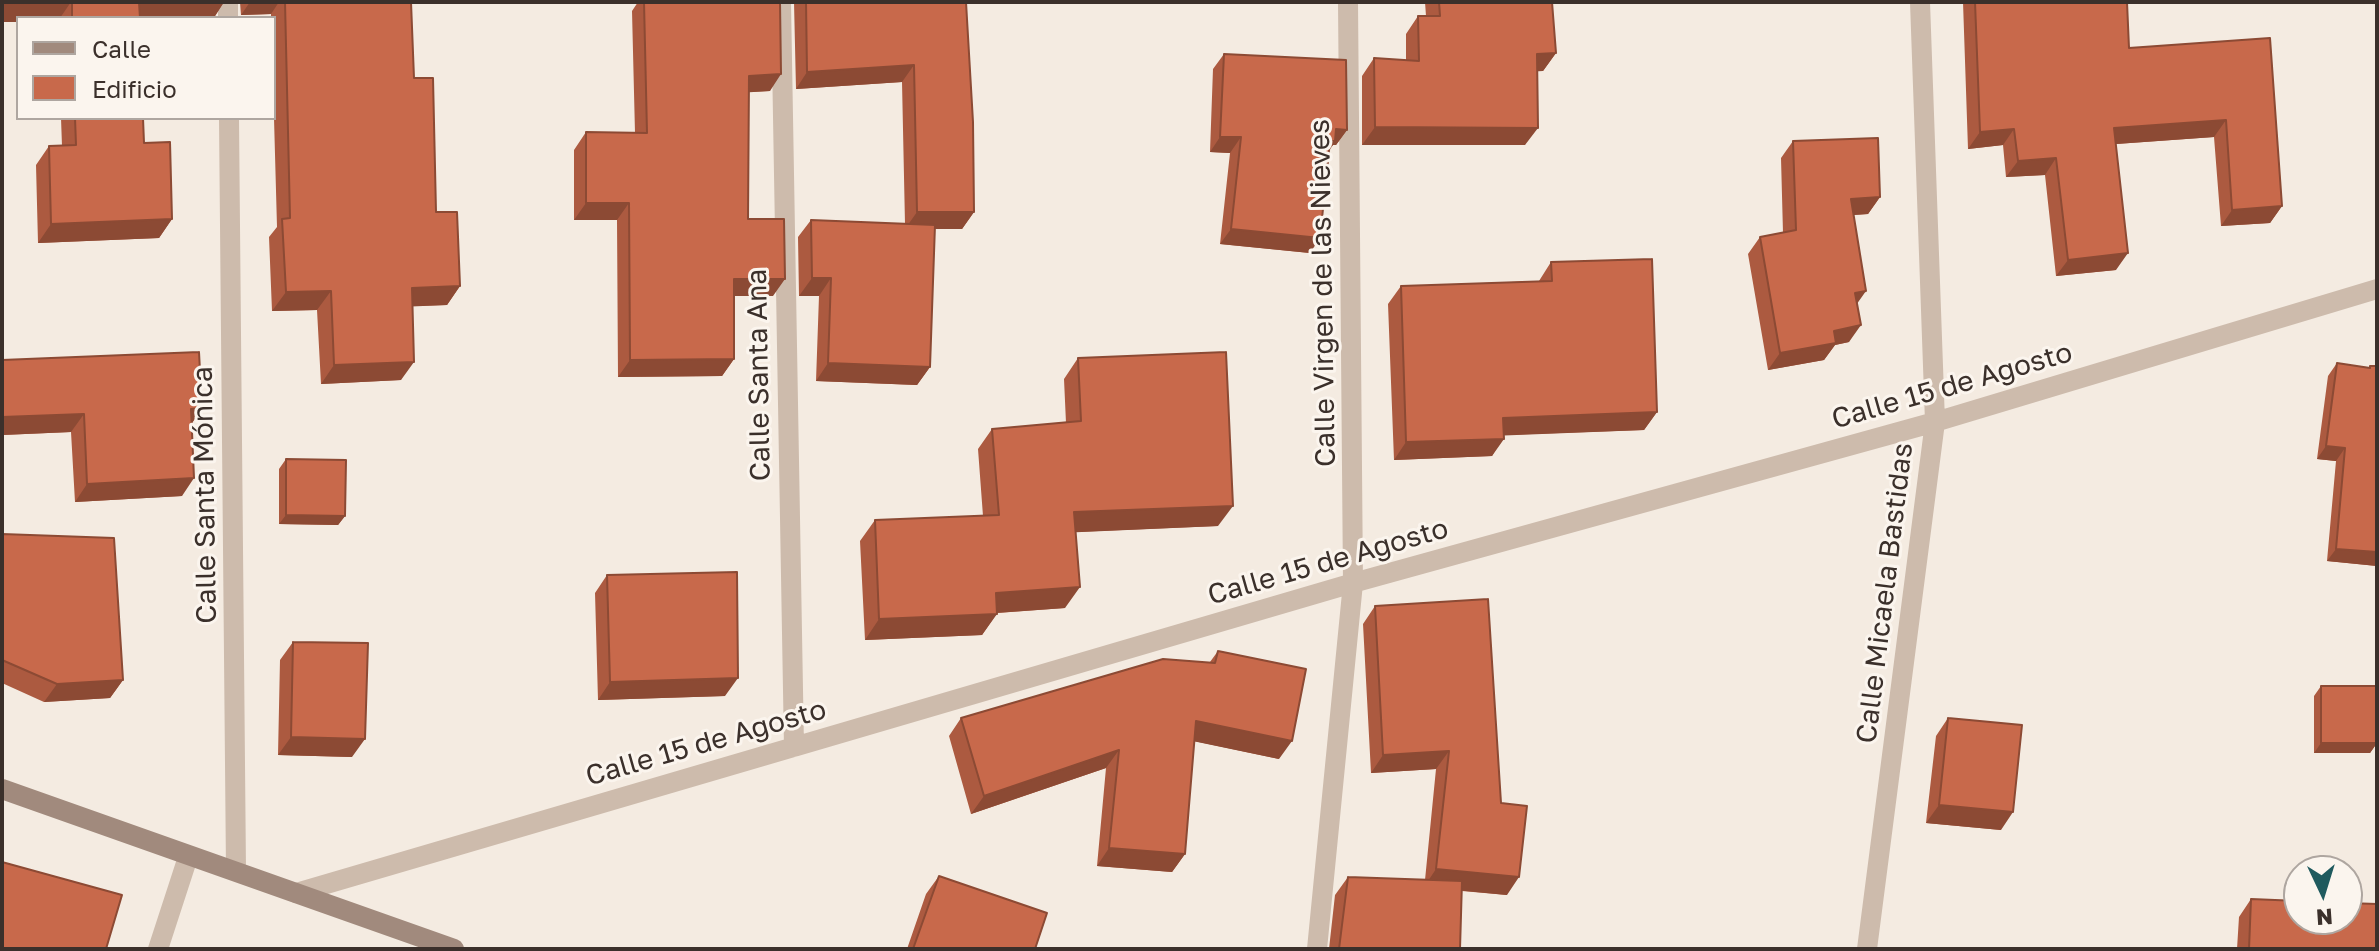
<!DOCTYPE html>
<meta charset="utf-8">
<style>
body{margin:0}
#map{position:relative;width:2379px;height:951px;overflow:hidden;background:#f4ebe1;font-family:"Golos Text",sans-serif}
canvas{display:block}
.frame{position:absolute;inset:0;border:4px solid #3b302b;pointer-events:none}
.legend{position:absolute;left:16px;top:16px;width:260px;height:104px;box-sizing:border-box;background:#fbf5ee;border:2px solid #aea6a0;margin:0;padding:10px 14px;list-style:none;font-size:24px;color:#3b302b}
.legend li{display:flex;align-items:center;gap:16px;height:40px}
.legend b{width:40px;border:2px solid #aea6a0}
.north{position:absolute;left:2283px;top:855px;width:80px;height:80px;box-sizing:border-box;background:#fbf5ee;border:2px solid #aea6a0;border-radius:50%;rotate:176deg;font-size:22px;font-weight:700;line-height:32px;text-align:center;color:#3b302b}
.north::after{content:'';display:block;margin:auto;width:28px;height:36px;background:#1f5a5e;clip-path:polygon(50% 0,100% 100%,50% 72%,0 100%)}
</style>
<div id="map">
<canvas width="2379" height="951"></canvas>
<div class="frame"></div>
<ul class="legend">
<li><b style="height:10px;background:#a18a7d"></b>Calle</li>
<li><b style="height:22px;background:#c8694b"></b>Edificio</li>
</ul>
<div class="north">N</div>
</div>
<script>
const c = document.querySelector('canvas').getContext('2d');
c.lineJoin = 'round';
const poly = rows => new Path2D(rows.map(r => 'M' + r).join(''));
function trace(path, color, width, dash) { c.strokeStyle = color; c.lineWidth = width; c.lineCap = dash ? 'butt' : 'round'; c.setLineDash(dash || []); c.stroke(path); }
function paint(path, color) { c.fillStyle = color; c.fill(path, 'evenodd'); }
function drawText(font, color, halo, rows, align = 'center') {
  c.font = font + ' "Golos Text",sans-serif'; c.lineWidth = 6; c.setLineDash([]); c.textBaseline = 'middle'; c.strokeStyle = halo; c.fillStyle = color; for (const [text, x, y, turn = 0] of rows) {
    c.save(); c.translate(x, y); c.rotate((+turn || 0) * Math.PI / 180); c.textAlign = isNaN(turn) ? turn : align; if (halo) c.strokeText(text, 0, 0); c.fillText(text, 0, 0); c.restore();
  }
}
const street = poly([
 [228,2,228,18],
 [781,2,794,747],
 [229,118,236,871],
 [296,893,1353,583,1935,422,2377,289],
 [158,949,188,857],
 [1317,949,1353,583,1348,2],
 [1867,949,1935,422,1920,2]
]);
const secondary = poly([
 [2,789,454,949]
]);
const wall = poly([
 [2,2,224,2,215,16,140,18,18,18,18,22,2,22],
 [240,2,411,2,414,78,436,212,460,286,447,305,413,306,401,380,321,384,317,310,272,311,269,237,277,227,274,118,274,18,271,18,271,14,241,15],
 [638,2,780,2,770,91,749,92,748,219,773,296,734,296,734,359,722,376,618,377,617,220,574,220,574,150,586,132,635,133,632,11],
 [794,2,966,2,974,212,962,229,935,229,930,367,917,385,816,381,819,296,799,296,798,237,811,220,905,224,902,82,796,89],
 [1425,2,1552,2,1556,53,1543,71,1537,71,1525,145,1362,145,1362,76,1374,58,1406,60,1406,34,1418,16,1426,16],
 [1963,2,2127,2,2129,48,2270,38,2282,206,2270,223,2221,226,2214,137,2116,144,2116,270,2056,276,2045,175,2006,177,2003,145,1968,149],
 [1224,54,1347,130,1336,145,1333,145,1329,150,1310,253,1220,244,1230,153,1210,152,1213,69],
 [61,118,143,118,144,143,172,219,159,238,38,243,36,165,49,146,62,146],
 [1793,141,1880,197,1868,214,1853,215,1857,303,1849,342,1835,345,1824,360,1768,370,1748,254,1760,237,1783,233,1781,158],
 [1551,262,1657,412,1644,430,1504,435,1492,456,1394,460,1388,304,1401,286,1539,281],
 [1078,358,1218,526,1075,532,1065,608,997,613,982,635,865,640,860,541,875,520,983,516,978,449,992,429,1066,423,1064,379],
 [2,360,202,408,192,423,182,496,75,502,71,432,2,435],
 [2337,363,2369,368,2370,366,2377,366,2377,566,2327,561,2336,461,2317,459,2328,376],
 [286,459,345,516,338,525,279,524,279,469],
 [2,534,123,680,110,698,44,702,2,683],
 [607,575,725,696,598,700,595,593],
 [1488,599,1507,895,1462,891,1460,949,1329,949,1335,895,1348,877,1425,880,1436,769,1371,773,1363,624,1375,606],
 [293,642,352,757,278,755,280,660],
 [1218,651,1279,759,1194,741,1185,854,1172,872,1097,866,1106,768,971,814,949,736,961,718,1210,662],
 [2321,686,2377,743,2370,753,2314,753,2314,696],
 [1948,718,2001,830,1926,823,1936,736],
 [939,876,1035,949,907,949,926,894],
 [2251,899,2377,949,2237,949,2239,917]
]);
const shadedWall = poly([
 [71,2,60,18,18,18,18,22,2,22,2,4],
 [138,2,224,2,215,16,126,18],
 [250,2,279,2,271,14,241,15],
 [1556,53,1543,71,1525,72,1537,54],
 [914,65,902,82,796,89,807,72],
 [781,74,770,91,737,93,749,76],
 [2226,120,2214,137,2102,145,2114,128],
 [1375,127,1538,128,1525,145,1362,145],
 [1336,129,1347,130,1336,145,1333,145,1325,156,1320,156],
 [2014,129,2003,145,1968,149,1980,132],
 [1220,137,1241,137,1230,153,1210,152],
 [2056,158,2045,175,2006,177,2018,161],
 [1880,197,1868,214,1839,216,1851,199],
 [586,203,629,203,617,220,574,220],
 [2282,206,2270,223,2221,226,2232,210],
 [917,212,974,212,962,229,905,229],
 [172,219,159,238,38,243,51,224],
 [1231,229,1320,238,1310,253,1220,244],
 [2128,253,2116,270,2056,276,2068,260],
 [812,278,831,278,819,296,799,296],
 [734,279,785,279,773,296,722,296],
 [460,286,447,305,399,307,412,288],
 [331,291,317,310,272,311,286,292],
 [1866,291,1854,308,1855,293],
 [1861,325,1849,342,1835,345,1824,360,1768,370,1780,353,1834,331],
 [734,359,722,376,618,377,630,360],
 [414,362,401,380,321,384,334,365],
 [828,363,930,367,917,385,816,381],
 [202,408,190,426,191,409],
 [1657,412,1644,430,1491,436,1503,418],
 [84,414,71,432,2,435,2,417],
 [1504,439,1492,456,1394,460,1406,442],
 [2326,446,2345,448,2336,461,2317,459],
 [194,478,182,496,75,502,87,484],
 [1233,506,1218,526,1059,533,1074,512],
 [286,515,345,516,338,525,279,524],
 [2336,549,2377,552,2377,566,2327,561],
 [1080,587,1065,608,981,614,996,593],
 [997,614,982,635,865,640,879,619],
 [738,678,725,696,598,700,610,682],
 [123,680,110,698,44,702,57,684],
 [1196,721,1292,741,1279,759,1183,739],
 [291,737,365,739,352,757,278,755],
 [2321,743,2377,743,2370,753,2314,753],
 [1119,750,1106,768,971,814,984,796],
 [1449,751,1436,769,1371,773,1383,755],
 [1939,805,2013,812,2001,830,1926,823],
 [1109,848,1185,854,1172,872,1097,866],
 [1436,869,1519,877,1507,895,1424,887]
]);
const building = poly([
 [2,2,60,2,2,4,2,2],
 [72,2,139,2,140,18,72,18,72,2],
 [285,2,411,2,414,78,433,78,436,212,457,212,460,286,412,288,414,362,334,365,331,291,286,292,282,219,290,218,285,2],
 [644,2,780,2,781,74,749,76,748,219,784,219,785,279,734,279,734,359,630,360,629,203,586,203,586,132,647,133,644,2],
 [806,2,966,2,973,122,974,212,917,212,914,65,807,72,806,2],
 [1439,2,1552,2,1556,53,1537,54,1538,128,1375,127,1374,58,1419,61,1418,16,1440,16,1439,2],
 [1975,2,2127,2,2129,48,2270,38,2282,206,2232,210,2226,120,2114,128,2128,253,2068,260,2056,158,2018,161,2014,129,1980,132,1975,2],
 [1224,54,1346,60,1347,130,1336,129,1335,141,1330,141,1320,238,1231,229,1241,137,1220,137,1224,54],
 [75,118,143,118,144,143,170,142,172,219,51,224,49,146,76,145,75,118],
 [1878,138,1880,197,1851,199,1866,291,1855,293,1861,325,1834,331,1836,343,1780,353,1760,237,1796,230,1793,141,1878,138],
 [811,220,935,225,930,367,828,363,831,278,812,278,811,220],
 [1652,259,1657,412,1503,418,1504,439,1406,442,1401,286,1552,281,1551,262,1652,259],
 [199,352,202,408,191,409,194,478,87,484,84,414,2,417,2,360,199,352],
 [1226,352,1233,506,1074,512,1080,587,996,593,997,614,879,619,875,520,999,515,992,429,1081,421,1078,358,1226,352],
 [2337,363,2370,368,2370,366,2377,366,2377,552,2336,549,2345,448,2326,446,2337,363],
 [286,459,346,460,345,516,286,515,286,459],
 [2,534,114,538,123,680,57,684,2,660,2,534],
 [737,572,738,678,610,682,607,575,737,572],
 [1488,599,1501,803,1527,806,1519,877,1436,869,1449,751,1383,755,1375,606,1488,599],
 [293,642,368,643,365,739,291,737,293,642],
 [1218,651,1306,669,1292,741,1196,721,1185,854,1109,848,1119,750,984,796,961,718,1163,659,1215,663,1218,651],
 [2321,686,2377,686,2377,743,2321,743,2321,686],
 [1948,718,2022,725,2013,812,1939,805,1948,718],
 [2,862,122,895,106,949,2,949,2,862],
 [939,876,1047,913,1035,949,913,949,939,876],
 [1348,877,1462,881,1460,949,1339,949,1348,877],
 [2251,899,2299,901,2299,919,2347,919,2347,903,2377,904,2377,949,2249,949,2251,899]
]);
const streetNames = [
 ["Calle Virgen de las Nieves",1323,293,-91],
 ["Calle Santa Ana",759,375,-91],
 ["Calle 15 de Agosto",1952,386,-16],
 ["Calle Santa Mónica",205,495,-91],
 ["Calle 15 de Agosto",1328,562,-16],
 ["Calle Micaela Bastidas",1885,593,-83],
 ["Calle 15 de Agosto",706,743,-16]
];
trace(street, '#cdbbac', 20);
trace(secondary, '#a18a7d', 20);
paint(wall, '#ac5a40');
paint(shadedWall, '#8c4a34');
paint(building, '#c8694b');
trace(building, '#8c4a34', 2);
drawText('28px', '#3b302b', '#fbf5ee', streetNames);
</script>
